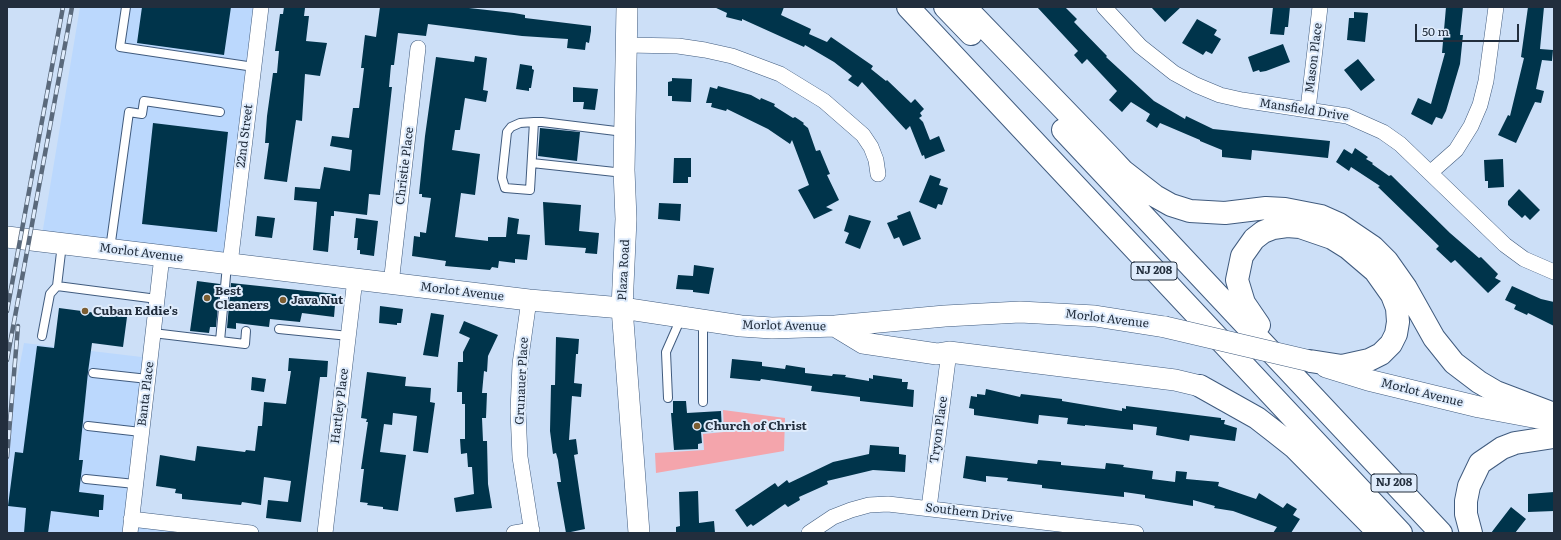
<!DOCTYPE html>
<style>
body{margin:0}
#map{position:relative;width:1561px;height:540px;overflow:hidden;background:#ccdff7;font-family:Literata,serif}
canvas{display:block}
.frame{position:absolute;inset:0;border:8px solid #222e3d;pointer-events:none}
.scale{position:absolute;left:1415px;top:24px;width:104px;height:18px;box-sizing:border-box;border:2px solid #222e3d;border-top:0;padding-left:5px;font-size:12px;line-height:14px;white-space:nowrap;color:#222e3d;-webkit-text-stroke:3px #dfecfc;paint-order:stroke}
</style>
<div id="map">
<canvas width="1561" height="540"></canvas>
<div class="frame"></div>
<div class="scale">50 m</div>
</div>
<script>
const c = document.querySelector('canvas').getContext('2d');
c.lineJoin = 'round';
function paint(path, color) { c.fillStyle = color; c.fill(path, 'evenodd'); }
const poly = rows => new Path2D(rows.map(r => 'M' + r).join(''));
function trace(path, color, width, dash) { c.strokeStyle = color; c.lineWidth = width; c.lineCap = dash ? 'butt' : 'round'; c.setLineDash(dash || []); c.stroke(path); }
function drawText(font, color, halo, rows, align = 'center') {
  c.font = font + ' Literata,serif'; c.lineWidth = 4; c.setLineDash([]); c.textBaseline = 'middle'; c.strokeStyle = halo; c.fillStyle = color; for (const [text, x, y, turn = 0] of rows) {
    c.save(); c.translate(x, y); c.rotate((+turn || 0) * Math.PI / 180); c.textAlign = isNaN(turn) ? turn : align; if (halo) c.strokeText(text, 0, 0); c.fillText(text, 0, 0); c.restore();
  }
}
const built = poly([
 [80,7,261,7,230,264,41,241],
 [24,343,150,358,131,519,225,533,7,533,7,431]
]);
const green = poly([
 [723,410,785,418,784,451,656,473,655,453,704,450,703,434,724,432]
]);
const building = poly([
 [142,7,231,7,224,55,137,43],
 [284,7,305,8,304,16,309,16,306,41,327,43,320,76,305,74,302,121,296,120,287,182,264,179,269,143,265,143,267,116,273,73,277,73,279,51,275,51,280,14,283,14],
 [380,7,460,7,514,13,525,15,525,18,591,26,591,31,589,43,586,42,585,50,567,48,568,39,522,36,428,24,426,36,398,33,394,65,391,65,389,87,392,87,380,195,369,194,367,215,334,211,334,216,331,216,328,252,313,250,317,202,294,200,295,187,320,189,324,167,350,171,352,150,330,146,332,136,349,138,353,108,359,108,364,68,361,68,365,35,376,37],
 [714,7,784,7,781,15,811,29,809,34,827,42,831,37,873,66,871,69,886,81,887,80,911,103,915,99,924,109,920,113,922,116,919,118,923,122,930,140,939,136,945,151,925,159,924,155,922,156,910,126,906,130,862,82,858,87,848,80,852,76,834,62,805,45,804,47,742,19,742,21,726,17,727,13],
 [1037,7,1065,7,1077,19,1074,22,1107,56,1106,57,1154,101,1185,119,1186,116,1213,129,1330,141,1328,158,1252,150,1251,160,1222,157,1222,150,1200,141,1200,140,1160,123,1157,128,1146,121,1150,114,1131,102,1122,112,1109,100,1117,91,1087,59,1082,64,1074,55,1078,51],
 [1151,7,1181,7,1165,22],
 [1273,7,1290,7,1288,27,1285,27,1284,35,1270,34],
 [1446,7,1463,7,1460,35,1463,35,1460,64,1446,111,1442,119,1436,117,1432,125,1411,114,1418,98,1431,104,1445,53,1442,53],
 [1528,7,1544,7,1540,49,1553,50,1552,61,1542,60,1536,89,1544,91,1541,103,1535,102,1516,143,1498,135,1508,115,1510,116,1524,58,1521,57],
 [1354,12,1368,13,1365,42,1347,40,1349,18,1354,18],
 [1197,19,1217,30,1214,35,1221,39,1212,54,1206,51,1203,55,1182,43],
 [1283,44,1290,62,1266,71,1260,72,1259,70,1253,72,1248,57],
 [475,56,487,58,483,90,488,91,486,102,465,98,460,130,455,130,452,150,480,154,475,195,461,193,455,237,488,241,488,237,506,237,508,217,519,219,517,234,530,235,527,260,515,259,515,263,499,261,498,268,492,267,490,270,445,266,446,261,412,256,414,236,420,237,420,232,426,233,431,198,422,197,422,194,419,194,425,136,436,57,474,62],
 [1358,59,1375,80,1361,91,1344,70],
 [520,64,532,66,532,69,534,70,531,88,529,88,529,91,516,89],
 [672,78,692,79,691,102,672,101,672,96,668,96,668,82,672,81],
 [718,86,751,95,760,100,761,98,775,104,774,106,793,118,795,117,804,123,803,124,808,128,816,151,820,150,830,174,827,175,839,200,826,207,833,210,814,219,798,190,809,185,792,140,790,144,768,129,727,109,726,111,711,107,712,103,706,103,710,87,717,89],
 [573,87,598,89,595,110,583,109,584,102,573,102],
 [153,123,228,132,217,232,142,224],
 [540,128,580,132,577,161,538,156],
 [1355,148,1368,157,1366,159,1373,163,1372,164,1389,176,1391,175,1450,233,1479,258,1481,257,1498,274,1495,278,1501,281,1488,293,1455,260,1451,263,1436,249,1439,246,1378,187,1380,186,1351,167,1349,171,1336,162,1344,149,1352,154],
 [674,158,691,158,691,177,688,177,688,183,673,183],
 [1503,159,1504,187,1488,188,1488,181,1485,181,1484,160],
 [930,175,941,179,939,185,948,188,942,205,938,204,936,209,919,202],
 [1519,189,1540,210,1530,220,1525,215,1522,218,1508,205,1508,201],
 [543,202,581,205,579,231,599,233,597,254,585,253,586,248,545,245],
 [659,203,681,204,680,221,658,219],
 [910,211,921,239,903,246,899,237,894,239,887,223,898,219,897,216],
 [849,215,871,221,860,249,845,243,849,233,844,231],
 [257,216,275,218,272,238,255,236],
 [356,218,378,221,374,256,360,254,360,250,357,250,358,238,354,238],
 [694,265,714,268,709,294,693,292,693,290,676,289,678,275,693,276],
 [197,281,220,284,216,327,210,327,209,333,190,331],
 [231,283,336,294,334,317,302,313,300,322,270,319,269,327,236,323,236,329,227,328],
 [1512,286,1541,299,1554,302,1554,326,1528,313,1527,315,1514,309,1516,305,1505,300],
 [380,306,403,309,401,323,397,323,397,325,379,323],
 [59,308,127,317,123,347,92,343,88,372,79,460,83,460,79,492,104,495,103,510,99,510,99,517,51,511,48,533,24,533,26,508,8,506,15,452,23,453,37,346,54,348],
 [431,313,444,315,438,357,423,355],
 [464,321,498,335,488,356,487,372,484,371,482,393,487,393,486,418,482,418,483,441,487,441,488,484,492,508,456,512,454,498,474,494,472,467,468,467,467,453,461,454,460,439,465,439,465,404,462,404,462,392,457,392,458,362,463,362,463,352,470,338,459,333],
 [556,337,579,339,578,354,576,354,574,383,582,384,581,397,572,396,569,440,576,439,578,454,574,455,585,529,566,533,557,482,561,482,558,460,556,453,553,454,550,431,551,385,555,385],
 [289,358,328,361,327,377,320,377,301,522,266,518,268,500,288,502,291,481,264,477,261,505,242,502,241,505,182,499,182,494,175,493,176,489,156,486,160,455,195,461,197,446,245,452,246,450,255,451,258,426,262,426,264,402,286,404,291,371,288,371],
 [732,359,762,362,762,366,785,369,786,365,805,368,805,373,832,376,833,374,846,375,845,377,869,381,869,378,873,379,873,375,902,379,902,382,908,382,907,389,914,390,913,407,860,401,860,397,811,391,812,386,761,379,760,381,730,378],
 [367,372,406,377,405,386,431,388,430,402,435,403,428,453,413,451,417,416,393,413,392,425,384,424,380,452,406,455,398,511,383,509,383,507,367,505,368,503,360,502,364,469,361,469,368,422,366,422,367,419,361,418],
 [252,377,266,379,264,392,251,390],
 [986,389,1020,397,1021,394,1062,399,1062,401,1122,411,1122,408,1126,409,1126,406,1221,418,1221,420,1225,420,1224,424,1237,428,1235,441,1190,435,1189,441,1156,435,1157,427,1133,424,1133,430,1085,425,1085,426,1067,424,1068,418,1039,415,1038,424,974,415,974,409,969,408,971,396,977,397,977,394,985,395],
 [673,401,686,401,687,413,721,411,722,431,701,432,702,443,698,444,698,449,674,450,671,413,673,413],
 [870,445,899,447,899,454,906,455,905,472,873,470,827,481,828,484,799,497,800,500,788,507,785,504,753,526,751,524,747,527,735,510,775,483,778,487,787,480,789,483,833,462,869,454],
 [966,456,1037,464,1038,460,1061,462,1061,465,1105,469,1106,463,1124,465,1123,467,1153,471,1152,479,1175,482,1176,471,1187,472,1186,479,1219,482,1218,486,1256,499,1259,493,1283,508,1287,503,1297,509,1293,515,1300,519,1291,533,1273,533,1277,527,1233,511,1214,508,1215,506,1193,500,1193,506,1145,498,1145,495,1124,492,1124,497,1042,488,1042,485,1007,481,1008,478,986,476,986,482,963,478],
 [698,491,699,523,714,521,715,533,676,533,676,527,680,526,679,492],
 [1554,492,1554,511,1528,512,1528,494],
 [1511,507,1526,519,1515,533,1491,533]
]);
const lane = poly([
 [126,7,120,47,254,67],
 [534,122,530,190,505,188,502,178,507,132,511,127,520,123,534,122,542,122,624,132],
 [532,163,624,173],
 [62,244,57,286,157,299],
 [110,249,129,112,142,114,144,101,220,112],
 [703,321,703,402],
 [279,329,349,336],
 [153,333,245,344,246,331],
 [42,336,50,294,57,286],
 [220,341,227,265],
 [93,373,148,379],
 [668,398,666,352,681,318],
 [88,426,141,432],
 [86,479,135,484]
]);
const street = poly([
 [1104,7,1140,46,1174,73,1196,85,1220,95,1242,100,1347,116,1383,132,1400,144,1505,245,1524,259,1554,272],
 [627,45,678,46,705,50,732,56,780,74,824,101,863,135,871,147,876,160,878,174],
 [1308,109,1320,7],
 [1430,173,1456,150,1471,126,1480,105,1486,81,1496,7],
 [230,264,261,7],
 [391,284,418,48],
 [529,300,520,364,518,411,520,457,532,533],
 [929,508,949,352],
 [131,519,251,533],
 [130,533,162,256],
 [325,533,355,279],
 [514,533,532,530],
 [809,533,833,517,851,510,869,505,888,504,1136,533]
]);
const secondary = poly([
 [627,7,624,170,626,219,622,308,639,533],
 [7,237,529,300,622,308,741,326,772,328,835,326,945,316,1020,312,1095,316,1165,327],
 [835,326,863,343,937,354,949,352,1175,380,1200,386],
 [1326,367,1368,380,1479,407,1554,421]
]);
const highway = poly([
 [908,7,1401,533],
 [945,7,971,34],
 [965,7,1108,155,1123,171,1155,196,1171,205,1190,211,1225,213,1266,208,1285,209,1321,216,1339,224,1373,247,1387,261,1406,288,1434,338,1454,363,1479,382,1496,392,1554,414],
 [1063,130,1441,533],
 [1259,325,1244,303,1237,280,1242,256,1254,239,1263,232,1273,228,1287,226,1300,227,1332,238,1348,248,1375,271,1392,295,1397,308,1398,322,1396,334,1391,344,1381,354,1369,360,1342,366,1310,361],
 [1200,386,1257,418,1275,432,1294,447,1379,533],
 [1471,533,1466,514,1466,501,1469,486,1480,463,1502,448,1515,443,1554,437]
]);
const rail = poly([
 [7,311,63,7],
 [7,360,72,7],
 [7,457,18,326]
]);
const secondaryBridge = poly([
 [1165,327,1310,361]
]);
const markers = [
 [207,298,4,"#7b5d31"],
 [283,300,4,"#7b5d31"],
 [85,311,4,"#7b5d31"],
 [697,426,4,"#7b5d31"]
];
const shields = [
 [1154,271,46],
 [1394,483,46]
];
const shieldNames = [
 ["NJ 208",1154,271],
 ["NJ 208",1394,483]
];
const streetNames = [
 ["Mason Place",1314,58,-83],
 ["Mansfield Drive",1304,110,9],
 ["22nd Street",245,136,-83],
 ["Christie Place",405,166,-83],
 ["Morlot Avenue",141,253,7],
 ["Plaza Road",624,270,-87],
 ["Morlot Avenue",462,292,7],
 ["Morlot Avenue",1107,319,7],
 ["Morlot Avenue",784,326,1],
 ["Grunauer Place",522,381,-87],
 ["Morlot Avenue",1422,393,14],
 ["Banta Place",146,394,-83],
 ["Hartley Place",340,406,-83],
 ["Tryon Place",939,430,-82],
 ["Southern Drive",969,513,7]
];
const poiNames = [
 ["Best",215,291],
 ["Cleaners",215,305],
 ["Java Nut",291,300],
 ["Cuban Eddie's",93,311],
 ["Church of Christ",705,426]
];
paint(built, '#bbd8fd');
paint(green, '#f4a5ac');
paint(building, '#00344b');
trace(lane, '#405b7e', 10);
trace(street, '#405b7e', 16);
trace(secondary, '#405b7e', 22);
trace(highway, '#405b7e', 24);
trace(lane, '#fff', 8);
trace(street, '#fff', 15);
trace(secondary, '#fff', 21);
trace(highway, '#fff', 22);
trace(rail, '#5a697b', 4.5);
trace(rail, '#dfecfc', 3, [9]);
trace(secondaryBridge, '#405b7e', 22, []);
trace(secondaryBridge, '#fff', 21);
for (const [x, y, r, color] of markers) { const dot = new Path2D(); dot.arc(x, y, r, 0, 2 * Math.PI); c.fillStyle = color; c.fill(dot); trace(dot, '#dfecfc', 1.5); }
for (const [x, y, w] of shields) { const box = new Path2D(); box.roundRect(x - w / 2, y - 9, w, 18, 3); c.fillStyle = '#dfecfc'; c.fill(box); trace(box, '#222e3d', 1); }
drawText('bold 11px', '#222e3d', null, shieldNames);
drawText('12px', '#222e3d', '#dfecfc', streetNames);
drawText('bold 12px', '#222e3d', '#dfecfc', poiNames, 'left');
</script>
